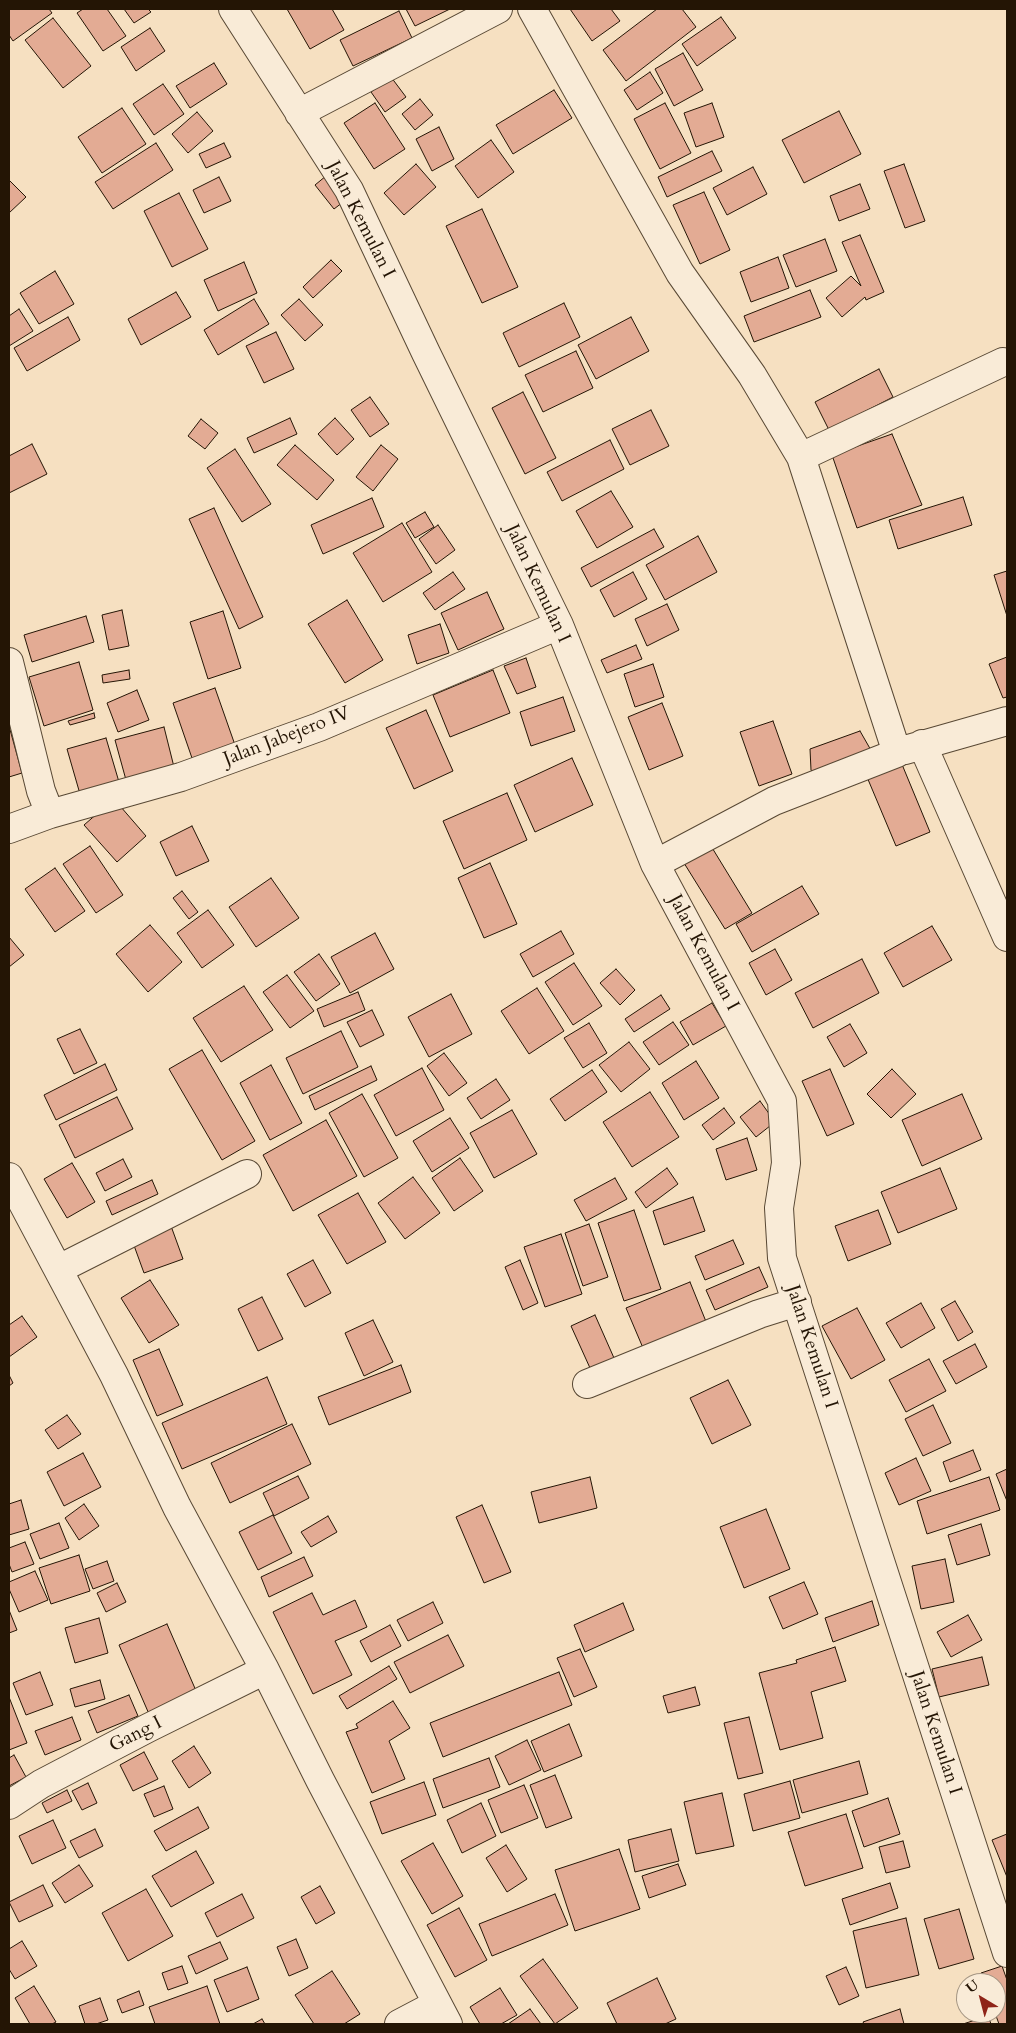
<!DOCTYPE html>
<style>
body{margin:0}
#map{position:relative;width:1016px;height:2033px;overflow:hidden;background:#f6e0c1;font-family:Cardo,serif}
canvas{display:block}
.frame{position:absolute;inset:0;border:10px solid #241505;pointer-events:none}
.north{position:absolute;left:956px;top:1973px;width:50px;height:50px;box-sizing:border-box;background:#f9ebd7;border:1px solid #a49583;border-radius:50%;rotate:323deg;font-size:14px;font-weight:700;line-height:20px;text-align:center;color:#241505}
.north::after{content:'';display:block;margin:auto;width:18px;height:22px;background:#8f2418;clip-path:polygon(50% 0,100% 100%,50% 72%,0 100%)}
</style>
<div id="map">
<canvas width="1016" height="2033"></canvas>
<div class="frame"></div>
<div class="north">U</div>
</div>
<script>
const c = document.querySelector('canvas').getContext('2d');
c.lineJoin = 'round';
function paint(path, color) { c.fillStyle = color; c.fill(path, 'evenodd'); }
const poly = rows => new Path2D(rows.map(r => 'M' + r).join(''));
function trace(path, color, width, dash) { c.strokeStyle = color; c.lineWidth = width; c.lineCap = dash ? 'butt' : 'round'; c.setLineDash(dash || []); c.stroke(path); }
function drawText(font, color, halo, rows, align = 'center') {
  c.font = font + ' Cardo,serif'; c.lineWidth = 4; c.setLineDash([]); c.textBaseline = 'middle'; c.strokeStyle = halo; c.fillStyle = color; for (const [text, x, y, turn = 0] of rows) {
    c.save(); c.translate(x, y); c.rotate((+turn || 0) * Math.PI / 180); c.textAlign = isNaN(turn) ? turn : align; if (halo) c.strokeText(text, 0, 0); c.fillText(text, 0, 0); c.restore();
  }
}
const building = poly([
 [9,9,49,9,52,13,13,41,9,35,9,9],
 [83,9,107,9,126,36,103,51,77,13,83,9],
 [124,9,148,9,151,12,134,23,124,9],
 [287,9,332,9,344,30,310,49,287,9],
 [406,9,450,9,415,26,406,9],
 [570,9,611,9,620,21,592,41,570,9],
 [657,9,682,9,696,27,626,81,603,50,657,9],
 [399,11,412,38,353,66,340,40,399,11],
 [721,17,736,38,697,66,682,44,721,17],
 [53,18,91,66,63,88,25,40,53,18],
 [150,28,165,51,136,71,121,47,150,28],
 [683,53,703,90,674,106,655,69,683,53],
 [214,63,227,84,190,108,176,86,214,63],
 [650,72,663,93,637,110,624,90,650,72],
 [391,77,406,97,385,112,371,92,391,77],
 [163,84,184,114,154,135,133,104,163,84],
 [554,90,572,118,513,154,496,125,554,90],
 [420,99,433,115,415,130,402,114,420,99],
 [375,103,405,149,374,169,344,123,375,103],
 [665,103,691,153,660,169,634,119,665,103],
 [712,103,724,137,696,147,684,113,712,103],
 [122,108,146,144,102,173,78,137,122,108],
 [839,111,861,154,804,183,782,140,839,111],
 [197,112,213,131,188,153,172,134,197,112],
 [439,127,454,159,432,171,416,139,439,127],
 [491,140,514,172,478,198,455,166,491,140],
 [156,143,173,170,113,209,95,182,156,143],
 [224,143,231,157,206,168,199,154,224,143],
 [712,151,722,171,667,197,658,177,712,151],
 [416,164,436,187,404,215,384,193,416,164],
 [904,164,925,221,905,228,884,171,904,164],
 [753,167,767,194,727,215,713,188,753,167],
 [332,171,351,196,334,209,315,185,332,171],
 [219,177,231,201,204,213,193,190,219,177],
 [9,180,26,197,9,213,9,180],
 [860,184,870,209,839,221,830,196,860,184],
 [704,192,730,250,700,264,673,205,704,192],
 [179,193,208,249,172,267,144,211,179,193],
 [482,209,518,287,482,303,446,226,482,209],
 [860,235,884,292,866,300,865,297,842,317,826,298,851,276,861,286,842,242,860,235],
 [825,239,837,271,796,287,783,255,825,239],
 [778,257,789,288,751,302,740,272,778,257],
 [331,260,342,271,313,298,303,287,331,260],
 [244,262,257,293,218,311,204,280,244,262],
 [55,271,74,304,39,324,20,293,55,271],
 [810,290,821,317,754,342,744,316,810,290],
 [176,292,191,317,141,345,128,319,176,292],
 [254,299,269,324,218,355,204,330,254,299],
 [299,299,323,325,305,341,281,315,299,299],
 [564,303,580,337,519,367,503,333,564,303],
 [19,309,33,331,9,346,9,316,19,309],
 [68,317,80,340,27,371,14,348,68,317],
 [631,317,649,351,596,379,578,345,631,317],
 [276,332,294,369,264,383,246,346,276,332],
 [576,351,593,388,543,412,525,375,576,351],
 [879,369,893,397,829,430,815,402,879,369],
 [523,392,556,458,525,474,492,408,523,392],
 [370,397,389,424,370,437,351,410,370,397],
 [651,410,669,446,630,465,612,429,651,410],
 [290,418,297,434,254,453,247,438,290,418],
 [335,418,354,439,337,455,318,434,335,418],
 [201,419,218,433,205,449,188,436,201,419],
 [892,434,922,505,857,528,832,455,892,434],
 [610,440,624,469,562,501,547,472,610,440],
 [32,444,47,474,9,493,9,456,32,444],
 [295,445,334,480,317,500,277,465,295,445],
 [381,445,398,459,373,491,356,477,381,445],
 [235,449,271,504,242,522,207,468,235,449],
 [611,491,633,527,597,548,576,511,611,491],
 [963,497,972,525,898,549,889,520,963,497],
 [372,498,384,527,323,554,311,525,372,498],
 [214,508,263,617,239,629,189,519,214,508],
 [425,512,434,527,415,538,406,523,425,512],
 [402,523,432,572,383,602,353,553,402,523],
 [438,525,455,550,436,564,419,539,438,525],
 [654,529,664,547,591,587,581,568,654,529],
 [698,536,717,572,665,600,646,565,698,536],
 [1007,571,1007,616,994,575,1007,571],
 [453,572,465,589,435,610,423,593,453,572],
 [633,572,647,599,614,617,600,590,633,572],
 [487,592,504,629,458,650,441,613,487,592],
 [347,600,383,660,345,683,308,624,347,600],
 [667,604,679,630,647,646,635,619,667,604],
 [122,610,129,646,109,650,102,615,122,610],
 [223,611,241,668,208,679,190,622,223,611],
 [86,616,94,642,32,662,24,635,86,616],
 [440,624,449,653,417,664,408,635,440,624],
 [636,645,642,659,607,673,601,660,636,645],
 [1007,657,1007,697,1003,698,989,664,1007,657],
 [526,658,536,687,517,694,504,666,526,658],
 [79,662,93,710,44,726,29,677,79,662],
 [653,664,664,697,635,707,624,674,653,664],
 [129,670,130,679,103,683,102,675,129,670],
 [493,670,510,713,450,737,433,695,493,670],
 [215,688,235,745,193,761,173,703,215,688],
 [137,690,149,720,118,732,107,703,137,690],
 [563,697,575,731,531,746,520,712,563,697],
 [662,703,683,756,649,770,628,717,662,703],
 [426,710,453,771,414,789,386,728,426,710],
 [94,713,95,718,70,725,68,721,94,713],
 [773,721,792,774,759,786,740,732,773,721],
 [9,726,22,773,9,777,9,726],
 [164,727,174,767,126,780,115,740,164,727],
 [860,731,872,752,820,783,811,770,810,749,860,731],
 [106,738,119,782,80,794,67,749,106,738],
 [572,758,593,805,535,832,514,785,572,758],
 [901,762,930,832,896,846,867,777,901,762],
 [507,793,527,840,464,869,443,821,507,793],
 [114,799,146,836,117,862,84,825,114,799],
 [192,826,209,861,176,876,160,842,192,826],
 [90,846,123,895,96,913,63,864,90,846],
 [711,846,752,913,725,929,684,863,711,846],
 [490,863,517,924,484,938,458,878,490,863],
 [55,868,85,911,55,932,25,889,55,868],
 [271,878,299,918,256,947,229,907,271,878],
 [802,886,819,914,752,952,736,924,802,886],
 [182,891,198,912,189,919,173,898,182,891],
 [208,910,234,945,202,968,177,933,208,910],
 [150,925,182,962,148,992,116,954,150,925],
 [932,926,952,960,903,987,884,953,932,926],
 [561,931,574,954,533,977,520,954,561,931],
 [375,933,394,969,350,993,331,957,375,933],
 [9,937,24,955,9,967,9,937],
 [775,949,792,980,766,995,749,963,775,949],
 [319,954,340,984,316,1001,294,972,319,954],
 [862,959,879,993,813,1028,795,993,862,959],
 [574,963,602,1006,573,1025,545,982,574,963],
 [616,969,635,990,620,1005,600,983,616,969],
 [287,975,314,1011,290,1028,263,992,287,975],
 [244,986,273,1030,221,1062,193,1018,244,986],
 [537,988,564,1031,529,1054,501,1011,537,988],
 [358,992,365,1010,324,1027,317,1009,358,992],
 [451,994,472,1034,429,1057,408,1017,451,994],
 [661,995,670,1009,634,1032,625,1019,661,995],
 [712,1003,726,1026,693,1045,680,1022,712,1003],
 [372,1010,384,1035,360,1047,347,1022,372,1010],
 [673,1022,689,1045,659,1065,643,1042,673,1022],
 [589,1023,607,1053,583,1068,564,1038,589,1023],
 [850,1024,867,1053,844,1067,827,1037,850,1024],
 [80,1029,97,1063,74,1074,57,1039,80,1029],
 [341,1031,358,1067,303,1094,286,1058,341,1031],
 [629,1042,650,1069,621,1092,599,1065,629,1042],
 [202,1050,255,1141,222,1160,169,1069,202,1050],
 [444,1053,467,1083,449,1096,427,1066,444,1053],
 [696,1061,719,1098,684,1120,662,1083,696,1061],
 [105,1064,117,1090,56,1120,44,1095,105,1064],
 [271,1065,302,1123,270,1140,240,1083,271,1065],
 [371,1066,377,1080,315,1110,309,1096,371,1066],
 [422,1068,444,1110,396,1136,374,1095,422,1068],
 [830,1069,854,1124,827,1136,802,1081,830,1069],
 [892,1069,916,1094,891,1118,867,1094,892,1069],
 [592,1070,607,1092,565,1121,550,1099,592,1070],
 [496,1079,510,1100,481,1119,467,1098,496,1079],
 [650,1092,679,1137,632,1167,603,1122,650,1092],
 [362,1094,398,1158,364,1177,329,1113,362,1094],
 [962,1094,982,1139,922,1166,902,1120,962,1094],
 [117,1097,133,1129,75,1158,59,1125,117,1097],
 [760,1101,775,1122,756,1137,740,1117,760,1101],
 [724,1108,735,1123,713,1140,702,1125,724,1108],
 [512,1110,537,1154,494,1178,470,1133,512,1110],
 [450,1118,469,1148,432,1172,413,1141,450,1118],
 [326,1120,357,1176,293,1211,263,1155,326,1120],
 [747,1138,757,1170,726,1180,716,1149,747,1138],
 [460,1158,483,1191,454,1211,432,1178,460,1158],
 [123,1159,132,1177,105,1191,96,1173,123,1159],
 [72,1163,95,1202,67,1218,44,1179,72,1163],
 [667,1168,678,1184,646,1208,635,1192,667,1168],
 [940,1168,957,1209,898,1233,881,1192,940,1168],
 [413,1177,440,1213,405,1239,378,1203,413,1177],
 [615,1178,627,1199,586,1221,574,1200,615,1178],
 [152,1180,158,1194,112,1215,106,1201,152,1180],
 [358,1193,386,1242,347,1264,318,1215,358,1193],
 [693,1197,705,1231,664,1245,653,1211,693,1197],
 [634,1210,661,1289,624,1301,598,1223,634,1210],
 [878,1210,891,1244,848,1261,835,1226,878,1210],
 [589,1224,608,1277,583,1286,565,1233,589,1224],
 [171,1226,183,1259,144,1273,132,1240,171,1226],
 [561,1234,582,1294,545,1307,524,1247,561,1234],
 [733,1240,744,1264,705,1280,695,1256,733,1240],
 [313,1260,331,1293,305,1307,287,1274,313,1260],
 [520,1260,538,1303,523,1310,505,1267,520,1260],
 [759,1267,768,1287,715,1310,706,1290,759,1267],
 [150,1280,179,1325,149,1343,121,1298,150,1280],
 [690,1282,709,1329,646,1355,626,1308,690,1282],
 [262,1297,283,1339,258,1351,238,1309,262,1297],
 [955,1301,973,1332,958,1341,941,1309,955,1301],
 [921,1303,935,1328,901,1348,886,1323,921,1303],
 [857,1308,885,1360,851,1379,822,1326,857,1308],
 [595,1315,614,1358,590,1368,571,1326,595,1315],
 [22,1316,37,1337,9,1357,9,1325,22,1316],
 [373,1320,393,1362,364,1376,345,1333,373,1320],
 [975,1344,987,1367,956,1384,943,1361,975,1344],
 [159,1349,183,1405,157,1416,133,1360,159,1349],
 [929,1359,946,1391,906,1412,889,1380,929,1359],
 [401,1365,411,1392,329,1425,318,1397,401,1365],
 [9,1375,13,1383,9,1386,9,1375],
 [267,1377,287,1424,182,1469,162,1423,267,1377],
 [728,1380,751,1425,712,1444,690,1398,728,1380],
 [933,1405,951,1443,923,1456,905,1419,933,1405],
 [67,1415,81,1434,58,1449,45,1430,67,1415],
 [292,1424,311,1464,230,1503,211,1463,292,1424],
 [973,1450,981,1470,950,1482,943,1462,973,1450],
 [83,1453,101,1487,64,1506,47,1472,83,1453],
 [916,1458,931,1491,899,1505,885,1473,916,1458],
 [1007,1469,1007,1501,996,1474,1007,1469],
 [298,1476,309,1498,274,1516,263,1493,298,1476],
 [590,1477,597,1508,539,1523,531,1492,590,1477],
 [989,1477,1000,1510,927,1534,917,1501,989,1477],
 [21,1500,29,1529,9,1535,9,1504,21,1500],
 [84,1504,99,1526,79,1540,65,1518,84,1504],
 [482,1505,511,1572,484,1583,456,1517,482,1505],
 [766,1509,790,1569,744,1588,720,1527,766,1509],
 [273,1515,292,1553,258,1570,239,1532,273,1515],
 [328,1516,337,1532,311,1547,301,1532,328,1516],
 [59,1523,69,1548,40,1559,30,1534,59,1523],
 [981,1524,990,1555,957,1565,948,1535,981,1524],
 [25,1542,34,1564,12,1572,9,1564,9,1548,25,1542],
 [79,1555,90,1591,51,1604,39,1568,79,1555],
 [304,1557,313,1576,269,1597,261,1577,304,1557],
 [945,1559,954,1602,921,1609,912,1566,945,1559],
 [107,1561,114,1581,93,1589,85,1569,107,1561],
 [35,1571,48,1600,19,1612,9,1589,9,1582,35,1571],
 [804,1582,818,1614,783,1629,769,1597,804,1582],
 [117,1583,126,1602,106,1612,97,1593,117,1583],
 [312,1593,323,1615,355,1600,367,1627,335,1641,352,1675,313,1694,273,1612,312,1593],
 [872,1601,879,1625,833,1642,825,1618,872,1601],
 [433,1602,443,1623,408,1641,397,1620,433,1602],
 [623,1603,634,1630,585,1652,574,1625,623,1603],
 [9,1610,17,1630,9,1633,9,1610],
 [968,1615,982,1640,951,1657,937,1632,968,1615],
 [99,1618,108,1653,75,1663,65,1628,99,1618],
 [167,1624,197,1693,149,1714,119,1645,167,1624],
 [390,1625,401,1646,371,1662,360,1641,390,1625],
 [448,1635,464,1666,410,1693,394,1662,448,1635],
 [835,1647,846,1681,811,1692,823,1738,780,1750,759,1673,797,1663,796,1660,835,1647],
 [580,1649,597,1687,574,1697,557,1658,580,1649],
 [982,1657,989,1685,939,1697,932,1669,982,1657],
 [389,1666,397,1679,347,1709,339,1696,389,1666],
 [40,1672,53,1705,26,1715,13,1683,40,1672],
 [559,1672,572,1705,443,1757,430,1723,559,1672],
 [100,1680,105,1699,75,1707,70,1689,100,1680],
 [695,1687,700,1705,668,1713,663,1696,695,1687],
 [129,1695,138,1716,97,1733,88,1711,129,1695],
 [9,1697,27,1743,9,1750,9,1697],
 [393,1701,410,1728,389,1741,405,1779,372,1793,346,1732,358,1728,356,1724,393,1701],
 [72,1717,81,1740,45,1755,35,1731,72,1717],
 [749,1717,763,1773,738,1779,724,1723,749,1717],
 [569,1724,582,1756,544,1772,531,1741,569,1724],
 [527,1740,541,1770,509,1785,495,1756,527,1740],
 [194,1746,211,1773,189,1788,172,1761,194,1746],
 [144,1752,158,1779,133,1791,120,1765,144,1752],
 [14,1755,26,1777,9,1786,9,1758,14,1755],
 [489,1758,500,1787,443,1808,433,1779,489,1758],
 [859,1761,868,1794,802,1813,793,1780,859,1761],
 [555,1775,572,1818,546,1828,530,1785,555,1775],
 [790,1781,800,1818,753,1831,744,1794,790,1781],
 [424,1782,436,1815,382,1834,370,1802,424,1782],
 [88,1783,97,1803,82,1810,72,1791,88,1783],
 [524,1785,538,1818,501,1833,488,1800,524,1785],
 [164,1786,173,1809,154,1817,144,1794,164,1786],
 [67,1790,72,1801,47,1813,42,1803,67,1790],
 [722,1793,734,1846,696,1854,684,1802,722,1793],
 [888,1798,900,1834,864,1847,852,1811,888,1798],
 [481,1803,496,1836,462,1853,447,1820,481,1803],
 [198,1807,209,1828,166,1851,154,1831,198,1807],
 [846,1814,863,1868,805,1886,788,1832,846,1814],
 [53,1820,66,1848,32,1864,19,1836,53,1820],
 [95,1829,103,1846,79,1858,70,1841,95,1829],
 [671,1829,679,1861,635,1872,628,1840,671,1829],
 [1007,1834,1007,1877,992,1840,1007,1834],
 [903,1841,910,1867,886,1873,879,1847,903,1841],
 [433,1843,463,1896,432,1914,401,1861,433,1843],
 [506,1845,527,1879,507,1892,486,1858,506,1845],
 [619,1849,640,1909,575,1931,555,1870,619,1849],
 [196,1851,214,1883,171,1907,152,1876,196,1851],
 [678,1864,686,1885,649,1898,642,1876,678,1864],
 [79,1865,93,1886,65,1903,52,1883,79,1865],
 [890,1883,898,1908,850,1925,842,1899,890,1883],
 [43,1885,53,1906,19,1922,9,1902,43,1885],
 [320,1886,335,1913,316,1924,301,1897,320,1886],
 [146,1889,173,1936,128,1961,102,1913,146,1889],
 [242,1894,254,1918,217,1937,205,1913,242,1894],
 [555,1894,568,1925,492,1956,479,1924,555,1894],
 [459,1908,487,1960,455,1977,427,1925,459,1908],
 [959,1909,974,1959,939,1969,924,1919,959,1909],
 [906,1918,919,1975,866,1988,853,1931,906,1918],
 [296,1939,308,1968,289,1976,277,1947,296,1939],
 [22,1941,37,1966,15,1979,9,1969,9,1949,22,1941],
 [220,1942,228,1959,196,1974,188,1956,220,1942],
 [543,1959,578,2008,555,2024,520,1976,543,1959],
 [182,1966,188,1983,168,1990,162,1973,182,1966],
 [1002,1966,1007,1980,1007,2024,999,2024,995,2013,996,1983,985,1983,981,1973,1002,1966],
 [247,1967,259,1999,227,2012,214,1980,247,1967],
 [846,1967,859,1996,839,2005,826,1976,846,1967],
 [332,1971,360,2014,344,2024,314,2024,295,1995,332,1971],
 [657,1978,676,2019,665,2024,617,2024,607,2003,657,1978],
 [34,1986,56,2022,52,2024,30,2024,15,1998,34,1986],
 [207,1986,220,2024,155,2024,149,2007,207,1986],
 [500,1988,517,2015,501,2024,480,2024,470,2007,500,1988],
 [139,1991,144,2005,122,2013,117,2000,139,1991],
 [100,1998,108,2020,96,2024,85,2024,79,2006,100,1998],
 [530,2009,541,2024,508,2024,530,2009],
 [900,2009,904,2024,864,2024,863,2022,900,2009],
 [988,2016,991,2024,963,2024,988,2016],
 [262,2019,265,2024,253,2024,262,2019]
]);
const minor = poly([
 [233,9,349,190,426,353,559,625,655,864,782,1101,786,1163,779,1208,782,1258,1007,1953],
 [532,9,680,273,752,375,801,457,897,753,774,801,655,864],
 [299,113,498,9],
 [801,457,1003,362],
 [9,662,41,791,50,814],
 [922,744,1007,937],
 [905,750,1007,721],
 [9,829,50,814,181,777,319,727,559,625],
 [9,1177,114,1375,177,1507,265,1670,320,1780,448,2024],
 [59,1269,247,1174],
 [587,1384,759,1314,797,1302],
 [9,1805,41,1784,148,1728,265,1670],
 [399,2024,437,2004]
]);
const streetNames = [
 ["Jalan Kemulan I",360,220,63],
 ["Jalan Kemulan I",537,584,65],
 ["Jalan Jabejero IV",287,737,-21],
 ["Jalan Kemulan I",703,953,62],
 ["Jalan Kemulan I",811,1347,72],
 ["Jalan Kemulan I",935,1733,72],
 ["Gang I",136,1735,-27]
];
paint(building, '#e3ab94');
trace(building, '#241505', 1);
trace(minor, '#584834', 30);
trace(minor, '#f9ebd7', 28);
drawText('19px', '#241505', '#f9ebd7', streetNames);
</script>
